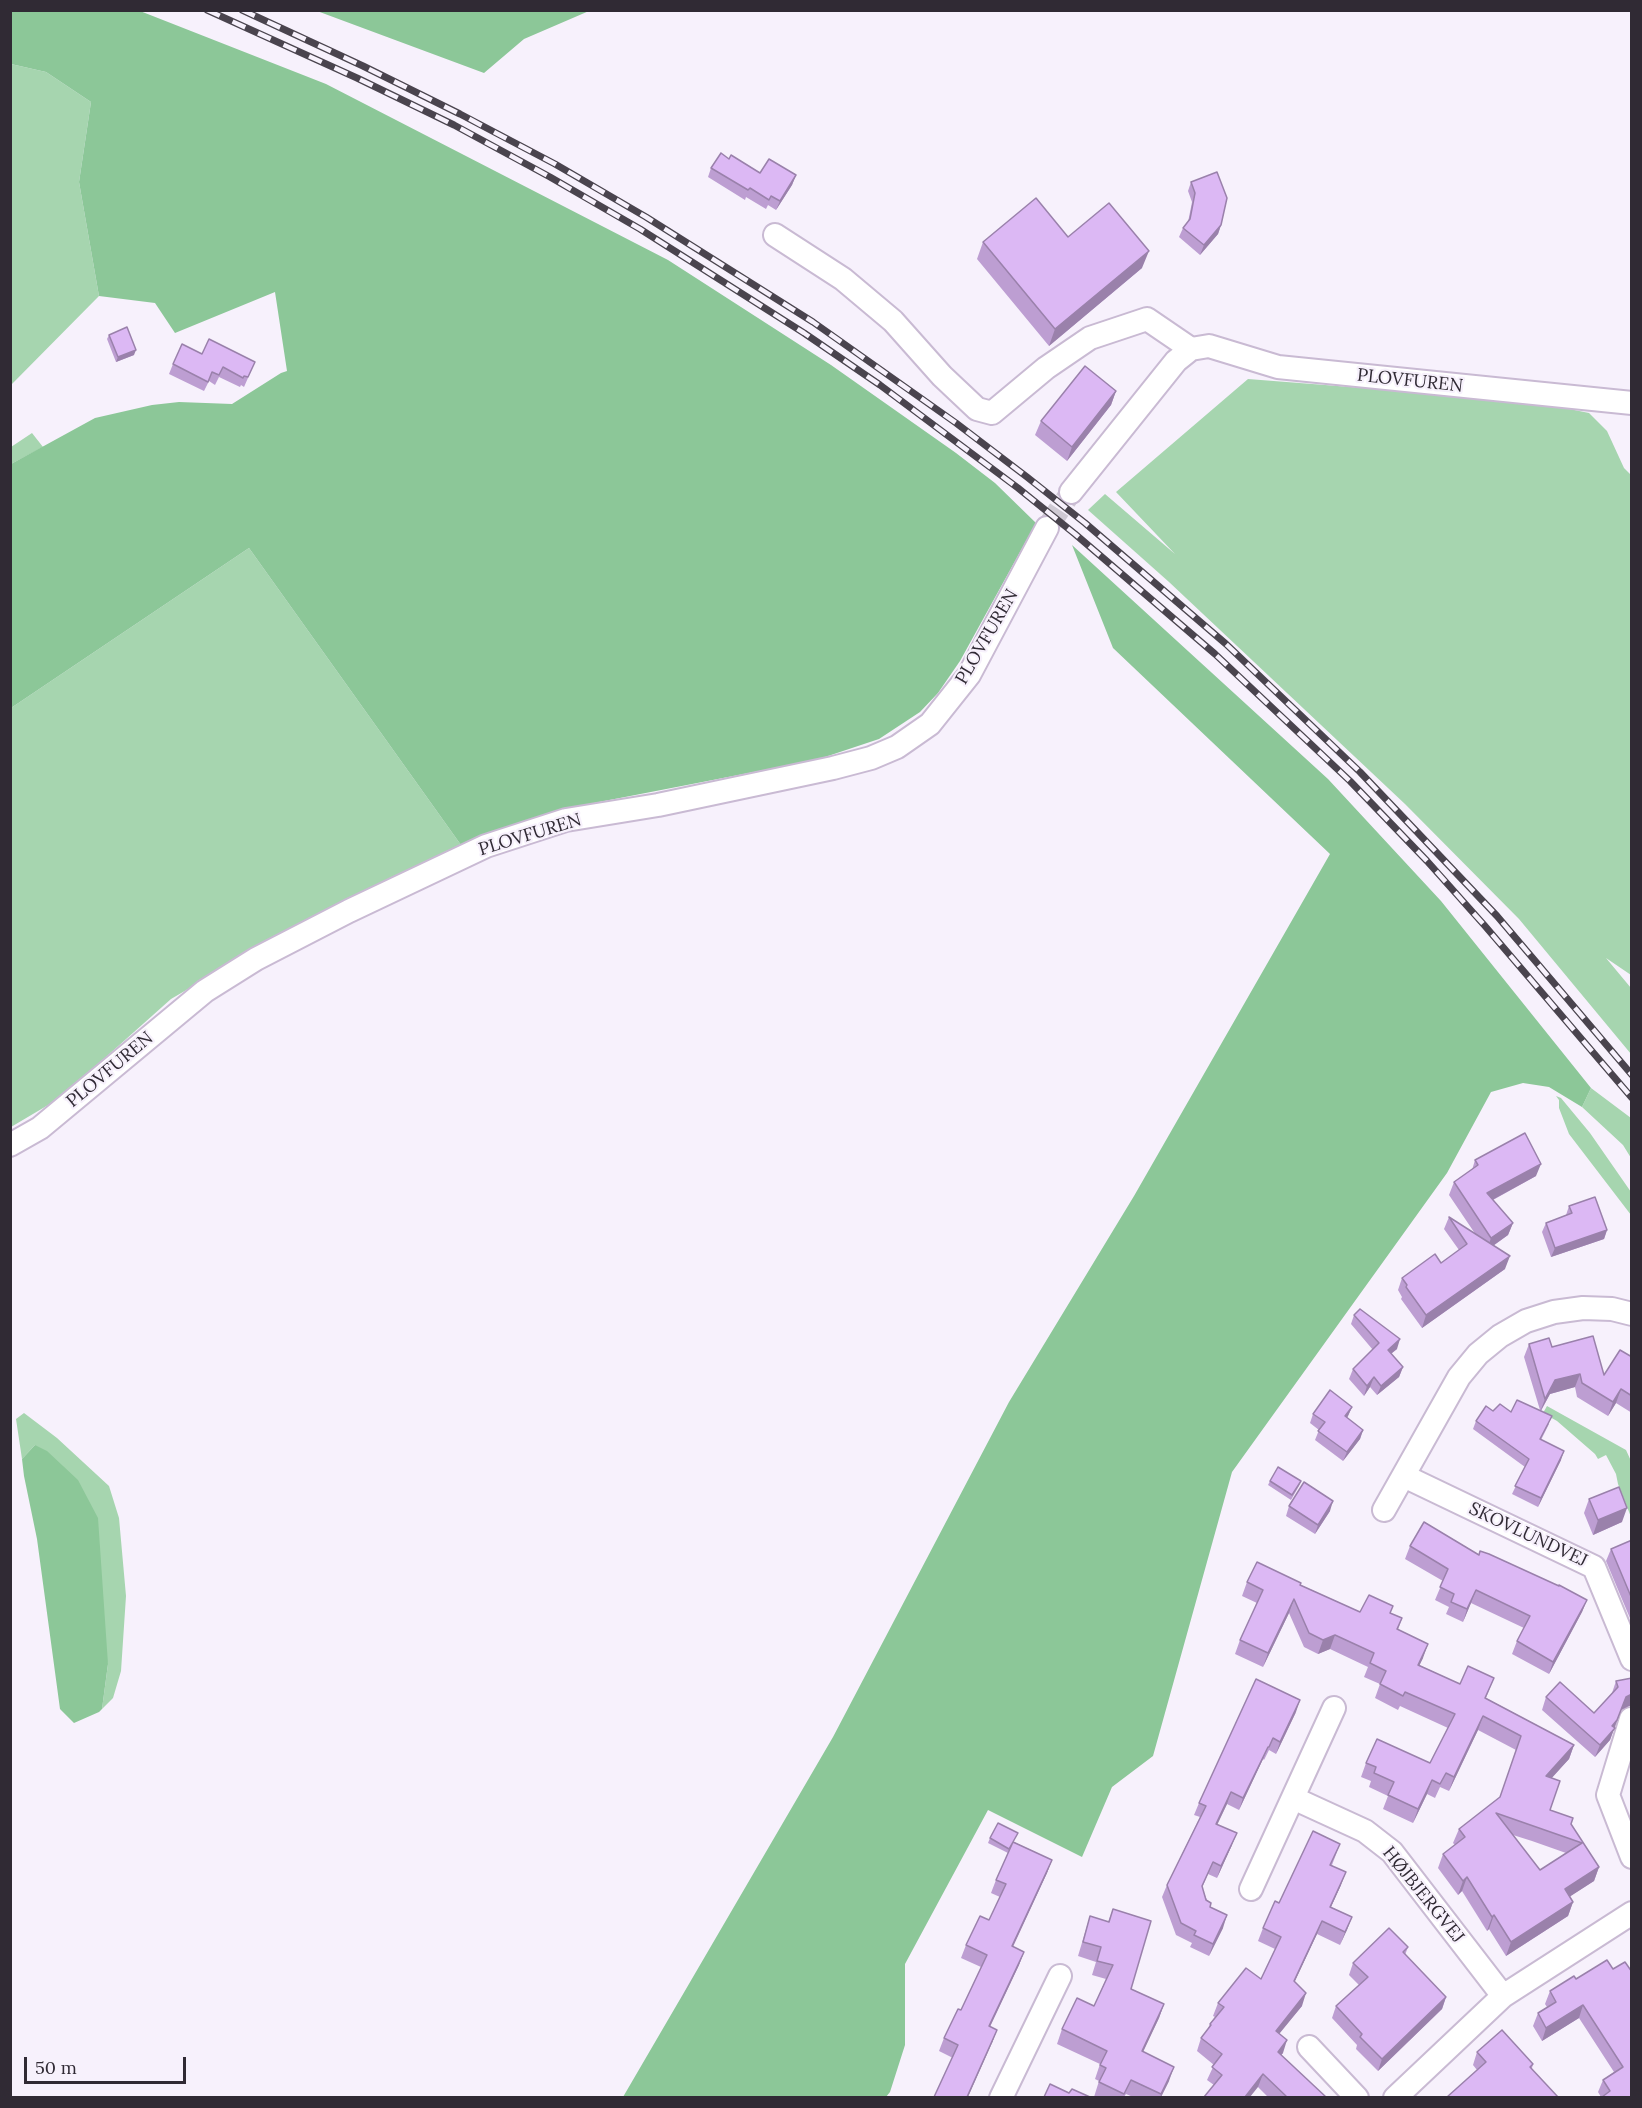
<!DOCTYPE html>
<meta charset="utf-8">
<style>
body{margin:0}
#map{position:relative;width:1642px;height:2108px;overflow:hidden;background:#f7f1fc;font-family:Lora,serif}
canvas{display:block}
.frame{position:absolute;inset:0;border:12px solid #302a34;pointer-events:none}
.scale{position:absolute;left:24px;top:2057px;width:162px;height:27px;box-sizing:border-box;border:3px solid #302a34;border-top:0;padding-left:8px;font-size:18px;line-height:21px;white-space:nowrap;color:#302a34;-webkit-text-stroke:4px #f7f1fc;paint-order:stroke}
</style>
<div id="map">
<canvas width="1642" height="2108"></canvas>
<div class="frame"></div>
<div class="scale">50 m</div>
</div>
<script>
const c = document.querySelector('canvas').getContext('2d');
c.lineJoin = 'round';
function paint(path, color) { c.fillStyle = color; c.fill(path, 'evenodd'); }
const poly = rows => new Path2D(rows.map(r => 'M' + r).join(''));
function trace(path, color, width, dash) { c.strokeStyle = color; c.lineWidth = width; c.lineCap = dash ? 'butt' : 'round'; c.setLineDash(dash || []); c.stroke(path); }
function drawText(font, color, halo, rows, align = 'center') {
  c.font = font + ' Lora,serif'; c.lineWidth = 4.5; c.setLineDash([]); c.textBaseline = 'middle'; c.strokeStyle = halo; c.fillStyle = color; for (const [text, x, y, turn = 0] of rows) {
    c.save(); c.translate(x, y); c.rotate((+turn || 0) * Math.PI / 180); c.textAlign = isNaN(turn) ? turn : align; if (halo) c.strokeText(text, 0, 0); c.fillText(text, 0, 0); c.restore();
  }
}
const green = poly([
 [11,64,46,72,91,102,79,182,99,296,11,385],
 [1248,379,1530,401,1589,413,1607,431,1624,468,1632,476,1631,975,1606,958,1631,988,1631,1054,1519,919,1405,804,1169,582,1088,510,1105,494,1175,554,1116,492],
 [32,433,43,447,11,464,11,447],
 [249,548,461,845,289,930,171,999,60,1098,11,1127,11,708],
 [1591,1088,1631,1118,1631,1158,1623,1145,1582,1107],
 [1556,1096,1561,1098,1590,1133,1631,1192,1631,1215,1569,1134,1559,1108,1559,1100],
 [1547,1406,1626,1450,1631,1461,1631,1517,1618,1484,1616,1474,1606,1455,1598,1459,1595,1454,1557,1421,1543,1413],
 [24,1413,57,1438,109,1486,119,1518,126,1596,121,1671,113,1698,102,1709,108,1664,35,1445,22,1459,16,1419]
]);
const forest = poly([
 [11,11,140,11,326,84,668,260,831,365,956,453,995,483,1036,523,960,661,938,693,920,712,879,739,816,760,594,803,489,834,461,845,249,548,11,708,11,464,95,418,152,405,179,402,232,404,281,373,287,371,275,292,175,333,155,303,99,296,79,182,91,102,46,72,11,64],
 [317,11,589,11,524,39,484,73],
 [1072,545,1328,779,1441,901,1591,1088,1582,1107,1549,1087,1523,1083,1491,1092,1447,1173,1232,1472,1153,1756,1112,1787,1082,1857,988,1810,905,1964,905,2045,890,2092,886,2097,623,2097,833,1737,1009,1402,1134,1196,1330,854,1113,648],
 [35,1445,47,1451,78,1480,98,1518,108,1664,102,1709,99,1712,74,1723,60,1709,37,1539,24,1476,22,1459]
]);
const minorTunnel = poly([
 [1047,528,1071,492]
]);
const minor = poly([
 [775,235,843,279,893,321,942,376,977,409,992,413,1046,368,1090,338,1147,319,1191,349],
 [1071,492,1176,361,1191,349,1209,346,1278,367,1632,403],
 [10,1145,40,1128,205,991,256,959,349,911,486,846,566,820,658,805,833,768,871,758,897,747,930,724,969,675,1047,528],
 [1404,1476,1594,1567,1632,1659],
 [1384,1510,1459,1377,1478,1354,1500,1336,1526,1321,1554,1312,1583,1308,1612,1309,1632,1314],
 [1631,1719,1608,1795,1632,1857],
 [1293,1798,1365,1831,1392,1852,1503,1996],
 [1251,1889,1334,1708],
 [1309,2047,1357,2098],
 [1001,2098,1060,1976],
 [1395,2098,1503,1996,1632,1913]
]);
const rail = poly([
 [207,10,357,78,454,125,550,177,640,229,804,333,880,385,1018,488,1075,534,1215,654,1350,781,1427,861,1485,926,1632,1098],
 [242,10,363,66,460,114,555,164,646,217,813,322,956,423,1027,477,1085,523,1226,644,1360,772,1497,916,1632,1075]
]);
const wall = poly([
 [729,159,760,173,796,175,792,185,776,210,768,205,766,209,746,197,745,200,708,177,711,168],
 [1191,182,1221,225,1218,234,1200,255,1179,237,1183,228,1188,222,1192,202,1188,191],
 [1068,237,1142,268,1049,346,977,259,983,242],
 [109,335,134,355,116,362,107,339],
 [202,354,255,362,244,387,241,385,240,387,219,377,215,385,209,381,204,391,169,374,173,364],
 [1116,391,1111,405,1067,461,1035,435,1041,421],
 [1475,1160,1536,1176,1493,1200,1513,1223,1508,1235,1493,1246,1505,1269,1422,1328,1401,1299,1402,1297,1398,1290,1402,1278,1441,1263,1459,1250,1444,1229,1449,1217,1476,1235,1449,1195,1454,1182,1472,1170],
 [1569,1206,1607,1230,1604,1239,1551,1257,1542,1232,1546,1223,1566,1215],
 [1354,1315,1397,1349,1391,1354,1403,1367,1399,1377,1377,1395,1370,1387,1364,1396,1349,1379,1353,1369,1373,1350,1351,1324],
 [1529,1344,1552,1347,1604,1375,1632,1357,1632,1413,1616,1403,1608,1416,1577,1397,1575,1387,1550,1394,1541,1411,1549,1424,1541,1440,1561,1460,1538,1507,1512,1494,1525,1467,1473,1429,1476,1421,1493,1411,1511,1412,1540,1410,1524,1357],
 [1352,1407,1347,1418,1363,1430,1360,1439,1343,1461,1315,1440,1319,1430,1310,1423,1313,1414],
 [1270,1481,1301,1481,1299,1486,1291,1500,1268,1485],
 [1589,1499,1622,1522,1593,1535,1584,1513],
 [1289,1506,1330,1511,1315,1534,1286,1516],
 [1632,1540,1632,1623,1606,1561,1611,1549],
 [1410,1546,1479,1555,1587,1600,1582,1612,1549,1674,1512,1654,1517,1641,1524,1628,1471,1603,1463,1622,1446,1614,1449,1607,1435,1600,1443,1581,1405,1559],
 [1247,1582,1301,1585,1360,1612,1393,1606,1390,1613,1402,1618,1398,1630,1423,1658,1419,1665,1460,1684,1494,1678,1486,1698,1574,1745,1569,1759,1551,1778,1550,1810,1571,1824,1599,1867,1594,1881,1570,1896,1573,1902,1568,1916,1506,1956,1489,1929,1487,1931,1462,1891,1458,1895,1438,1868,1443,1854,1455,1845,1453,1843,1459,1829,1500,1798,1516,1750,1478,1730,1449,1791,1440,1787,1435,1798,1427,1794,1413,1823,1383,1809,1388,1796,1369,1787,1371,1781,1361,1777,1366,1763,1430,1763,1448,1728,1400,1706,1398,1710,1375,1698,1380,1684,1364,1677,1368,1667,1330,1649,1318,1654,1304,1647,1289,1613,1263,1667,1235,1654,1240,1640,1257,1603,1242,1596],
 [1513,1835,1532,1841,1566,1853,1540,1870],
 [1616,1681,1629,1706,1621,1710,1610,1740,1595,1757,1542,1710,1546,1697,1594,1713,1612,1693],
 [1296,1712,1276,1754,1269,1750,1264,1760,1263,1759,1239,1810,1227,1804,1217,1824,1232,1845,1217,1878,1208,1874,1202,1888,1210,1907,1223,1928,1209,1956,1190,1947,1192,1943,1176,1935,1162,1897,1167,1885,1200,1817,1194,1815,1199,1803],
 [990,1838,1014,1842,1052,1860,1047,1873,1013,1947,1024,1952,1019,1965,990,2027,997,2030,992,2043,953,2058,939,2051,944,2038,961,2010,981,1967,961,1958,966,1945,989,1920,1000,1897,991,1893,996,1880,1008,1853,988,1843],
 [1340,1844,1332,1865,1341,1885,1331,1907,1352,1917,1340,1945,1317,1934,1294,1982,1302,2006,1279,2033,1283,2053,1281,2055,1326,2097,1268,2097,1258,2087,1214,2085,1207,2080,1214,2065,1197,2051,1201,2038,1207,2031,1210,2024,1215,2017,1213,2016,1218,2003,1261,1979,1275,1949,1258,1941,1263,1928,1279,1903],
 [1113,1909,1131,1989,1164,2004,1159,2018,1143,2051,1169,2081,1161,2097,1133,2097,1126,2094,1124,2097,1094,2097,1099,2081,1095,2079,1100,2064,1057,2044,1062,2029,1094,2006,1106,1979,1092,1975,1096,1962,1078,1956,1090,1916,1108,1922],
 [1408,1947,1405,1955,1446,1997,1442,2009,1378,2071,1356,2049,1357,2045,1332,2018,1336,2006,1359,1985,1349,1975,1353,1963],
 [1613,1969,1632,2097,1601,2097,1598,2092,1603,2080,1614,2072,1579,2018,1542,2041,1533,2026,1538,2013,1547,2007,1545,2004,1550,1991,1576,1979],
 [1477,2052,1533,2064,1532,2068,1477,2070,1473,2065]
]);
const shadedWall = poly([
 [796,175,792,185,776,210,780,201],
 [1221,225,1218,234,1200,255,1204,245],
 [1149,251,1142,268,1049,346,1055,329],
 [136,350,134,355,116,362,118,357],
 [1116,391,1111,405,1067,461,1072,447],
 [1541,1164,1536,1176,1483,1205,1487,1193],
 [1513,1223,1508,1235,1487,1250,1491,1238],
 [1607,1230,1604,1239,1551,1257,1555,1248],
 [1510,1256,1505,1269,1422,1328,1426,1315],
 [1400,1339,1397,1349,1384,1359,1388,1350],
 [1403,1367,1399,1377,1377,1395,1381,1386],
 [1580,1374,1575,1387,1550,1394,1540,1412,1545,1399,1555,1380],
 [1374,1377,1370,1387,1364,1396,1367,1386],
 [1621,1389,1616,1403,1608,1416,1613,1402],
 [1352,1407,1348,1416,1341,1426,1345,1416],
 [1363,1430,1360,1439,1343,1461,1347,1452],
 [1564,1451,1561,1460,1538,1507,1541,1498],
 [1333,1501,1330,1511,1315,1534,1318,1525],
 [1627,1508,1622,1522,1593,1535,1598,1520],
 [1476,1590,1471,1603,1463,1622,1467,1609],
 [1294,1599,1289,1613,1263,1667,1268,1653],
 [1587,1600,1582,1612,1549,1674,1553,1662],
 [1335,1635,1330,1649,1318,1654,1323,1640],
 [1428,1644,1423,1658,1413,1679,1418,1665],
 [1632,1694,1632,1706,1629,1706,1621,1710,1610,1740,1595,1757,1600,1745,1612,1726,1626,1697],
 [1300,1700,1296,1712,1276,1754,1280,1742],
 [1483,1716,1478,1730,1449,1791,1454,1777],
 [1574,1745,1569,1759,1541,1790,1546,1776],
 [1268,1747,1263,1759,1239,1810,1243,1798],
 [1432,1780,1427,1794,1413,1823,1418,1809],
 [1231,1792,1227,1804,1212,1836,1216,1824],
 [1237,1833,1232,1845,1217,1878,1221,1866],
 [1052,1860,1047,1873,1007,1959,1012,1946],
 [1599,1867,1594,1881,1560,1903,1565,1889],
 [1346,1872,1341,1885,1325,1920,1330,1907],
 [1467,1877,1462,1891,1458,1895,1463,1881],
 [1573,1902,1568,1916,1506,1956,1511,1942],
 [1227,1915,1223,1928,1209,1956,1213,1944],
 [1494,1915,1489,1929,1487,1931,1492,1917],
 [1352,1917,1347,1930,1340,1945,1345,1932],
 [1322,1921,1317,1934,1289,1994,1294,1981],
 [1024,1952,1019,1965,984,2039,989,2026],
 [1306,1993,1302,2006,1271,2044,1276,2031],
 [1446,1997,1442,2009,1378,2071,1382,2059],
 [1164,2004,1159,2018,1137,2065,1142,2051],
 [1583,2005,1579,2018,1542,2041,1546,2028],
 [997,2030,992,2043,968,2097,967,2097],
 [1287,2040,1283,2053,1273,2065,1278,2052],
 [1174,2067,1169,2081,1161,2097,1160,2097],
 [1263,2074,1258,2087,1250,2097,1245,2097]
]);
const building = poly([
 [721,153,729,159,731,155,760,173,769,159,796,175,780,201,771,196,769,200,750,188,748,190,711,168,721,153],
 [1217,172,1227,198,1221,225,1204,245,1183,228,1190,219,1195,193,1191,182,1217,172],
 [1036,198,1068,237,1109,203,1149,251,1055,329,983,242,1036,198],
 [127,327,136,350,118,357,109,335,127,327],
 [209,339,255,362,248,377,244,376,243,378,223,367,219,375,212,372,208,382,173,364,182,344,202,354,209,339],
 [1085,366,1116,391,1072,447,1041,421,1085,366],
 [1525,1133,1541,1164,1487,1193,1513,1223,1491,1238,1454,1182,1478,1165,1475,1160,1525,1133],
 [1595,1197,1607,1230,1555,1248,1546,1223,1572,1213,1569,1206,1595,1197],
 [1449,1217,1510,1256,1426,1315,1406,1287,1407,1285,1402,1278,1435,1254,1441,1263,1467,1244,1449,1217],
 [1360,1309,1400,1339,1388,1350,1403,1367,1381,1386,1374,1377,1367,1386,1353,1369,1379,1343,1354,1315,1360,1309],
 [1593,1336,1604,1375,1620,1350,1632,1357,1632,1396,1621,1389,1613,1402,1582,1383,1580,1374,1555,1380,1545,1399,1529,1344,1549,1338,1552,1347,1593,1336],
 [1330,1390,1352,1407,1345,1416,1363,1430,1347,1452,1318,1431,1325,1422,1313,1414,1330,1390],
 [1517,1400,1552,1416,1540,1439,1564,1451,1541,1498,1515,1486,1529,1459,1476,1421,1486,1406,1493,1411,1500,1404,1511,1412,1517,1400],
 [1278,1467,1301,1481,1292,1495,1270,1481,1278,1467],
 [1304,1482,1333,1501,1318,1525,1289,1506,1304,1482],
 [1619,1487,1627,1508,1598,1520,1589,1499,1619,1487],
 [1424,1522,1479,1555,1480,1551,1489,1554,1559,1586,1559,1585,1587,1600,1553,1662,1517,1641,1530,1616,1476,1590,1467,1609,1451,1602,1454,1594,1440,1587,1448,1569,1410,1546,1424,1522],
 [1632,1540,1632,1599,1611,1549,1632,1540],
 [1257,1562,1301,1583,1300,1585,1360,1612,1369,1595,1393,1606,1390,1613,1402,1618,1397,1629,1428,1644,1418,1665,1460,1684,1468,1666,1494,1678,1485,1698,1574,1745,1546,1776,1560,1781,1550,1810,1573,1818,1571,1824,1599,1867,1565,1889,1573,1902,1511,1942,1494,1915,1492,1917,1467,1877,1463,1881,1443,1854,1465,1837,1459,1829,1500,1797,1521,1736,1483,1716,1454,1777,1446,1773,1440,1784,1432,1780,1418,1809,1388,1795,1394,1782,1374,1773,1376,1767,1366,1763,1377,1739,1430,1763,1455,1714,1405,1692,1403,1696,1380,1684,1386,1671,1370,1663,1374,1653,1335,1635,1323,1640,1309,1633,1294,1599,1268,1653,1240,1640,1263,1590,1247,1582,1257,1562],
 [1496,1813,1582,1843,1540,1870,1496,1813],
 [1632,1678,1632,1694,1626,1697,1617,1720,1612,1726,1615,1728,1600,1745,1546,1697,1560,1682,1594,1713,1618,1687,1616,1681,1632,1678],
 [1256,1679,1300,1700,1280,1742,1273,1738,1269,1747,1268,1747,1243,1798,1231,1792,1216,1824,1237,1833,1221,1866,1213,1862,1202,1886,1206,1900,1211,1903,1210,1907,1227,1915,1213,1944,1194,1935,1196,1931,1181,1923,1167,1885,1206,1806,1199,1803,1256,1679],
 [998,1823,1018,1833,1009,1849,990,1838,998,1823],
 [1313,1831,1340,1844,1330,1865,1346,1872,1330,1907,1352,1917,1345,1932,1322,1921,1294,1981,1306,1993,1276,2031,1287,2040,1278,2052,1326,2097,1287,2097,1263,2074,1245,2097,1204,2097,1222,2075,1212,2067,1222,2054,1201,2038,1211,2025,1210,2024,1224,2007,1218,2003,1246,1968,1261,1979,1281,1937,1263,1928,1275,1901,1279,1903,1313,1831],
 [1013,1842,1052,1860,1012,1946,1024,1952,989,2026,997,2030,967,2097,934,2097,958,2045,944,2038,958,2009,961,2010,987,1955,966,1945,980,1916,989,1920,1006,1884,996,1880,1013,1842],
 [1113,1909,1151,1921,1131,1989,1164,2004,1142,2051,1174,2067,1161,2094,1131,2080,1124,2094,1099,2082,1106,2068,1100,2065,1107,2051,1062,2029,1077,1998,1094,2006,1113,1965,1097,1961,1101,1947,1083,1942,1090,1916,1109,1922,1113,1909],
 [1389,1928,1408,1947,1403,1952,1446,1997,1382,2059,1360,2037,1362,2034,1336,2006,1368,1977,1353,1963,1389,1928],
 [1607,1960,1613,1969,1625,1962,1632,1972,1632,2097,1602,2097,1610,2091,1603,2080,1623,2067,1583,2005,1546,2028,1538,2013,1556,2002,1550,1991,1574,1976,1576,1979,1607,1960],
 [1502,2030,1533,2064,1530,2067,1558,2097,1447,2097,1486,2062,1477,2052,1502,2030],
 [1050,2084,1069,2093,1072,2089,1090,2097,1044,2097,1050,2084]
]);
const streetNames = [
 ["PLOVFUREN",1410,381,6],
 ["PLOVFUREN",987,637,-60],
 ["PLOVFUREN",530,835,-17],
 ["PLOVFUREN",110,1070,-40],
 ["SKOVLUNDVEJ",1528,1535,25],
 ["HØJBJERGVEJ",1423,1895,51]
];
paint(green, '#a6d5af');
paint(forest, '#8cc798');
trace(minorTunnel, '#cfc9d4', 22, [22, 11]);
trace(minor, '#c9bad3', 26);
trace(minor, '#fff', 22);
trace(rail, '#4a444e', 7);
trace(rail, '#f7f1fc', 4.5, [14]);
paint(wall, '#bd9ed2');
paint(shadedWall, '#9a81ab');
paint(building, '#dcb8f4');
trace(building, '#9a81ab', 1.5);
drawText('18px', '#302a34', '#f7f1fc', streetNames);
</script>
